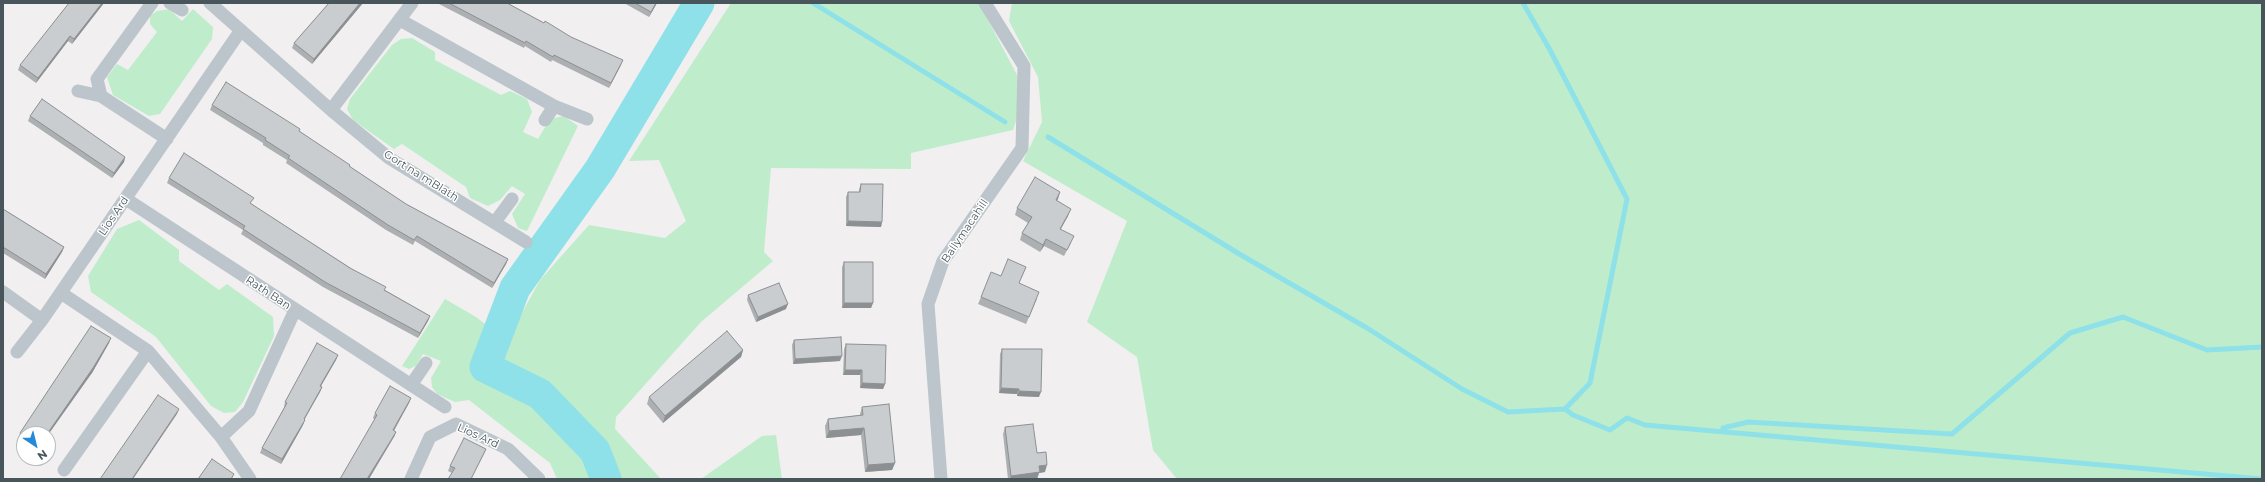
<!DOCTYPE html>
<style>
body{margin:0}
#map{position:relative;width:2265px;height:482px;overflow:hidden;background:#f1efef;font-family:Montserrat,sans-serif}
canvas{display:block}
.frame{position:absolute;inset:0;border:4px solid #48555b;pointer-events:none}
.north{position:absolute;left:16px;top:426px;width:40px;height:40px;box-sizing:border-box;background:#fff;border:1px solid #b6bbbd;border-radius:50%;rotate:145deg;font-size:11px;font-weight:700;line-height:16px;text-align:center;color:#48555b}
.north::after{content:'';display:block;margin:auto;width:14px;height:18px;background:#228ad9;clip-path:polygon(50% 0,100% 100%,50% 72%,0 100%)}
</style>
<div id="map">
<canvas width="2265" height="482"></canvas>
<div class="frame"></div>
<div class="north">N</div>
</div>
<script>
const c = document.querySelector('canvas').getContext('2d');
c.lineJoin = 'round';
function paint(path, color) { c.fillStyle = color; c.fill(path, 'evenodd'); }
const poly = rows => new Path2D(rows.map(r => 'M' + r).join(''));
function trace(path, color, width, dash) { c.strokeStyle = color; c.lineWidth = width; c.lineCap = dash ? 'butt' : 'round'; c.setLineDash(dash || []); c.stroke(path); }
function drawText(font, color, halo, rows, align = 'center') {
  c.font = font + ' Montserrat,sans-serif'; c.lineWidth = 3; c.setLineDash([]); c.textBaseline = 'middle'; c.strokeStyle = halo; c.fillStyle = color; for (const [text, x, y, turn = 0] of rows) {
    c.save(); c.translate(x, y); c.rotate((+turn || 0) * Math.PI / 180); c.textAlign = isNaN(turn) ? turn : align; if (halo) c.strokeText(text, 0, 0); c.fillText(text, 0, 0); c.restore();
  }
}
const green = poly([
 [731,3,979,3,1017,75,1021,107,1013,130,911,153,911,169,771,168,764,252,773,261,701,322,616,417,615,429,661,479,557,479,550,463,469,400,455,402,437,394,432,387,431,378,441,361,423,354,416,366,409,369,402,366,445,299,476,317,489,327,479,345,499,355,540,280,589,225,665,238,686,221,659,160,629,161],
 [1012,3,2262,3,2262,479,1177,479,1153,450,1137,357,1087,322,1127,221,1023,161,1042,122,1038,77,1009,21],
 [169,9,182,21,193,9,213,27,212,39,160,114,149,116,113,95,107,77,117,64,128,70,157,32,150,24,150,16,157,11],
 [412,38,435,52,435,60,501,95,510,91,527,99,532,112,523,132,538,139,547,124,554,118,564,116,578,126,527,231,518,228,512,214,525,194,512,186,500,200,488,206,470,198,466,187,402,144,394,149,353,120,347,109,350,99,392,45,401,39],
 [139,220,179,250,179,261,219,290,227,284,273,317,274,336,243,402,235,412,224,413,211,406,156,337,91,292,88,276,117,229],
 [776,435,782,479,701,479,762,436]
]);
const stream = poly([
 [813,3,1005,122],
 [1048,137,1241,255,1367,328,1462,389,1508,412,1565,409,1590,383,1627,199,1550,50,1523,3],
 [1565,409,1573,415,1610,430,1627,418,1645,425,2262,479],
 [1723,428,1748,422,1952,434,2070,333,2123,317,2207,350,2262,347]
]);
const river = poly([
 [606,479,595,451,540,394,485,367,515,288,600,169,699,3]
]);
const minor = poly([
 [152,3,97,79,101,96,167,139],
 [170,3,182,10],
 [210,3,331,110,412,3],
 [400,20,554,106,587,119],
 [78,91,101,96],
 [331,110,389,158,526,242],
 [545,120,554,106],
 [126,199,445,407],
 [495,222,512,199],
 [3,292,42,320,241,30],
 [61,293,148,351,64,470],
 [148,351,221,437,250,479],
 [17,352,42,320],
 [411,385,426,363],
 [221,437,249,411,295,310],
 [411,479,430,437,456,424,508,449,539,479],
 [941,479,928,304,943,261,1022,148,1024,66,985,3]
]);
const wall = poly([
 [104,3,72,44,68,41,36,83,18,70,20,65],
 [329,3,363,3,312,64,292,48,294,43],
 [440,3,507,3,544,23,571,37,621,65,609,88,552,60,551,62,525,46,524,48,439,4],
 [624,3,657,3,649,17],
 [212,105,299,131,349,166,406,204,508,259,506,264,492,288,415,241,413,245,386,230,286,163,287,160,263,145,263,143,210,110],
 [30,116,125,157,124,162,112,178,28,121],
 [169,178,251,204,385,290,430,316,428,321,418,338,323,287,241,234,243,230,167,183],
 [861,184,882,222,881,227,846,226,846,197,848,192,859,192,859,189],
 [1060,192,1057,201,1068,216,1061,229,1071,243,1064,256,1044,246,1040,252,1020,240,1022,233,1028,223,1015,215,1017,208],
 [3,209,64,247,62,252,45,279,3,253],
 [844,262,873,303,871,308,842,308,842,267],
 [1026,267,1019,283,1037,299,1026,324,978,304,981,297,1001,276],
 [748,295,786,309,756,322,747,300],
 [111,338,109,343,92,373,24,434,24,442,18,438,20,433],
 [794,340,840,361,793,364,792,345],
 [846,344,885,384,883,389,860,388,860,375,843,375,844,349],
 [1002,349,1039,397,1017,396,1017,394,999,393,1000,354],
 [743,350,741,357,663,423,647,404,649,397],
 [338,355,336,360,321,386,322,387,320,392,304,419,303,425,281,464,260,453,262,448,284,408,284,407,285,402],
 [411,398,409,403,394,431,396,432,394,437,373,418,375,413],
 [862,407,895,463,892,470,865,472,861,435,826,438,825,426,828,419,860,415,860,414],
 [1005,427,1037,453,1045,472,1039,473,1037,479,1008,479,1003,434],
 [486,449,484,454,471,479,448,479,452,473,448,471,450,466]
]);
const shadedWall = poly([
 [102,3,104,3,72,44,74,39],
 [360,3,363,3,312,64,314,59],
 [656,3,657,3,649,17,651,12],
 [70,36,68,41,36,83,38,78],
 [623,60,621,65,609,88,611,83],
 [125,157,124,162,112,178,114,173],
 [1060,192,1058,199,1053,207,1056,200],
 [1071,209,1068,216,1057,235,1060,229],
 [848,221,882,222,881,227,846,226],
 [1046,239,1044,246,1040,252,1043,245],
 [64,247,62,252,45,279,46,274],
 [508,259,506,264,492,288,494,283],
 [844,303,873,303,871,308,842,308],
 [788,304,786,309,756,322,758,317],
 [430,316,428,321,418,338,420,333],
 [111,338,109,343,92,373,48,435,48,434,47,434],
 [743,350,741,357,663,423,665,416],
 [338,355,336,360,318,391,320,386],
 [842,356,840,361,793,364,795,359],
 [845,370,862,370,860,375,843,375],
 [862,383,885,384,883,389,860,388],
 [322,387,320,392,302,424,304,419],
 [1001,388,1019,389,1017,394,999,393],
 [1019,391,1041,392,1039,397,1017,396],
 [411,398,409,403,391,435,393,430],
 [179,409,177,414,133,479,132,479],
 [305,420,303,425,281,464,282,459],
 [864,428,861,435,826,438,829,431],
 [396,432,394,437,369,479,367,479],
 [895,463,892,470,865,472,868,465],
 [1047,465,1045,472,1039,473,1037,479,1010,479,1011,476,1039,466]
]);
const building = poly([
 [69,3,102,3,74,39,70,36,38,78,20,65,69,3],
 [329,3,360,3,314,59,294,43,329,3],
 [449,3,507,3,544,23,545,21,571,37,623,60,611,83,554,55,553,57,526,41,525,43,449,3],
 [635,3,656,3,651,12,635,3],
 [226,82,300,129,299,131,350,165,349,166,406,204,508,259,494,283,417,236,414,240,388,225,288,158,290,156,265,140,266,138,212,105,226,82],
 [42,99,125,157,114,173,30,116,42,99],
 [184,153,254,198,250,203,350,268,386,287,384,290,430,316,420,333,325,282,243,229,245,226,169,178,184,153],
 [1035,177,1060,192,1056,200,1071,209,1060,229,1074,236,1067,250,1046,239,1043,245,1022,233,1032,217,1017,208,1035,177],
 [861,184,883,184,882,222,848,221,848,192,860,192,861,184],
 [3,209,64,247,46,274,3,247,3,209],
 [1008,259,1026,267,1019,283,1039,292,1029,317,981,297,991,272,1001,276,1008,259],
 [844,262,873,262,873,303,844,303,844,262],
 [779,283,788,304,758,317,748,295,779,283],
 [91,326,111,338,93,368,47,434,24,434,24,436,20,433,91,326],
 [727,331,743,350,665,416,649,397,727,331],
 [841,337,842,356,795,359,794,340,841,337],
 [317,343,338,355,320,386,322,387,304,419,305,420,282,459,262,448,287,403,285,402,317,343],
 [846,344,886,345,885,384,862,383,862,370,845,370,846,344],
 [1002,349,1042,349,1041,392,1019,391,1019,389,1001,388,1002,349],
 [390,386,411,398,393,430,396,432,367,479,340,479,377,415,375,413,390,386],
 [158,395,179,409,132,479,100,479,158,395],
 [889,404,895,463,868,465,864,428,829,431,828,419,863,415,862,407,889,404],
 [1033,424,1037,453,1046,452,1047,465,1039,466,1040,472,1011,476,1005,427,1033,424],
 [464,438,486,449,471,479,448,479,455,468,450,466,464,438],
 [212,459,234,474,231,479,198,479,212,459]
]);
const streetNames = [
 ["Gort na mBlath",421,176,32],
 ["Lios Ard",114,216,-56],
 ["Ballymacahill",965,231,-56],
 ["Rath Ban",268,293,33],
 ["Lios Ard",478,436,24]
];
paint(green, '#bfedcb');
trace(stream, '#8ee1e8', 5);
trace(river, '#8ee1e8', 31);
trace(minor, '#bbc5cb', 13);
paint(wall, '#adb0b3');
paint(shadedWall, '#8d9092');
paint(building, '#c9cdd0');
trace(building, '#8d9092', 1);
drawText('11px', '#48555b', '#fff', streetNames);
</script>
